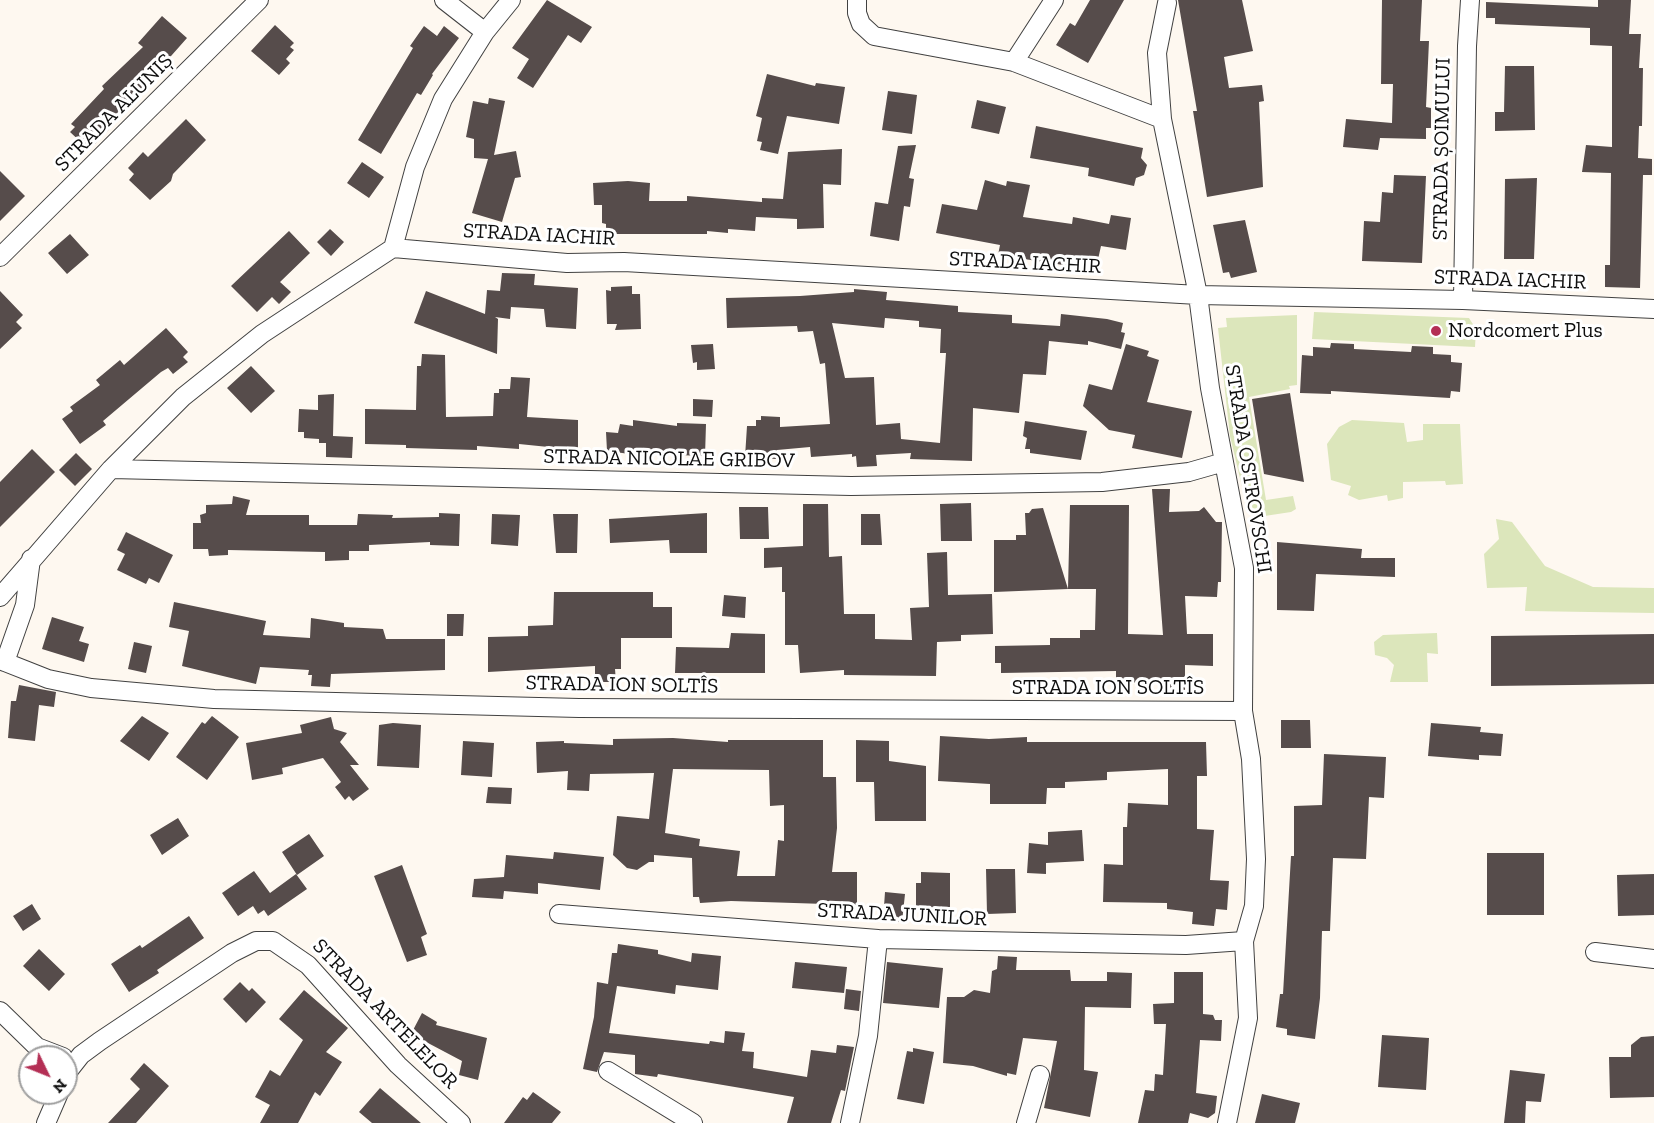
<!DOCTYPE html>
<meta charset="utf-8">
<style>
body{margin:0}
#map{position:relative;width:1654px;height:1123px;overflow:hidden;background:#fef8f0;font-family:"Zilla Slab",serif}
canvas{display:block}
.north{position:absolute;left:18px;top:1045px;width:60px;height:60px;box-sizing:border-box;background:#fff;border:2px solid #9f9f9f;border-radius:50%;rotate:133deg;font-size:16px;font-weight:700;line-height:24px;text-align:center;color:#0e0e0e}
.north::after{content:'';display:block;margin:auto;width:21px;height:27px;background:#b42f55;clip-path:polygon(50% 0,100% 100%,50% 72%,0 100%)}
</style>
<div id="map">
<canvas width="1654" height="1123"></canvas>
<div class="north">N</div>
</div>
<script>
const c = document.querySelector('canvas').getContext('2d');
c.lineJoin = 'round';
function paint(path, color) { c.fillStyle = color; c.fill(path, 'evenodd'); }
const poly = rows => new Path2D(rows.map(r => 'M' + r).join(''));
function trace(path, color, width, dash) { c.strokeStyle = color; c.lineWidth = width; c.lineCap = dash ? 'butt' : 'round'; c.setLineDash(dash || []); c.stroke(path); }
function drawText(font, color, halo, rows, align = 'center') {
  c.font = font + ' "Zilla Slab",serif'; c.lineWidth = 6; c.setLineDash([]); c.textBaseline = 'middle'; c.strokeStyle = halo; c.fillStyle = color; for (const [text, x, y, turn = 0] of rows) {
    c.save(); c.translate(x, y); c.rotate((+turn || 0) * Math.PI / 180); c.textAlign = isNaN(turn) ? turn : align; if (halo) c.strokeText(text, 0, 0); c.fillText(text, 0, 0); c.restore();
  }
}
const green = poly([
 [1314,312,1469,318,1476,329,1475,347,1312,339],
 [1297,315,1297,385,1289,386,1290,389,1249,397,1266,500,1293,496,1296,509,1291,512,1258,517,1248,512,1230,436,1218,328,1227,327,1226,318],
 [1352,420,1404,423,1407,442,1423,440,1423,424,1460,424,1463,484,1446,485,1445,481,1403,482,1403,498,1388,501,1387,495,1359,500,1348,495,1351,486,1331,480,1327,444,1339,427],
 [1496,519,1512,522,1545,566,1593,587,1654,588,1654,613,1525,611,1527,587,1487,588,1484,554,1499,539],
 [1437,633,1438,654,1427,653,1428,682,1390,682,1394,665,1387,658,1375,655,1374,642,1383,635]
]);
const building = poly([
 [547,0,592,27,581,43,568,35,533,88,517,78,529,59,512,48],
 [1090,0,1124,0,1088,63,1056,45,1070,23,1075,26],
 [1178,0,1242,0,1253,51,1224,57,1229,88,1262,85,1264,101,1259,102,1263,187,1207,197,1193,111,1197,111],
 [1382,0,1422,0,1420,41,1429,41,1426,107,1431,108,1431,128,1426,128,1426,139,1380,138,1378,150,1343,147,1346,119,1392,123,1393,84,1381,84],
 [1598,0,1631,0,1629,34,1641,34,1639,68,1643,68,1642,126,1639,126,1638,158,1652,159,1652,175,1643,175,1640,288,1605,287,1605,265,1610,265,1611,173,1582,172,1586,145,1612,147,1612,46,1590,45,1590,28,1495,24,1495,18,1486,18,1486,2,1598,7],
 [162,16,187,38,148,82,151,85,116,118,118,120,95,144,90,140,85,146,70,132,75,127,71,124,104,89,102,86,143,47,138,43],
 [275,25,294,43,290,47,294,50,286,59,290,63,279,75,251,51],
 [424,26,437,36,444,26,459,38,432,74,433,75,421,95,417,93,381,154,358,140,413,48,410,46],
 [1505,66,1534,66,1535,130,1495,131,1495,112,1504,112],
 [767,74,815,86,816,83,845,87,839,124,787,116,778,154,760,150,762,142,757,141,762,118,756,116],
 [888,91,917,95,912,134,882,130],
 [489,98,505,101,494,155,516,151,521,177,515,178,502,222,472,213,488,159,474,158,474,139,466,137,473,101,488,104],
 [977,100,1006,107,999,134,971,128],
 [186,119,206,140,173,174,171,181,150,200,129,180,134,174,128,168,143,152,148,157],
 [1036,126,1143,148,1141,158,1147,165,1144,175,1136,178,1134,186,1088,176,1089,168,1030,158],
 [916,145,909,178,914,179,910,207,904,206,899,241,870,236,875,202,888,204,898,146],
 [842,149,841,185,823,184,824,228,797,229,797,219,756,217,755,231,728,229,728,233,707,231,707,234,606,234,606,224,602,223,602,205,594,205,593,183,628,181,650,183,649,201,687,201,687,196,762,202,762,198,783,199,788,152],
 [362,162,384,177,369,198,347,183],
 [0,171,25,196,0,221],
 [1394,175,1426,176,1422,263,1362,261,1364,221,1380,222,1382,192,1393,193],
 [1537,178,1534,259,1504,259,1505,179],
 [985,180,1006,186,1007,181,1030,185,1023,217,1072,224,1073,217,1109,224,1111,215,1131,218,1126,250,1101,246,1097,264,1085,262,1083,268,998,255,1000,245,936,233,942,204,977,210],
 [1245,220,1257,272,1231,278,1229,272,1223,273,1213,225],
 [330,229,344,242,331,256,317,242],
 [289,231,310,253,280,282,291,292,279,304,272,297,257,312,231,286],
 [70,234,89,255,67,274,48,253],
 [502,273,535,274,534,285,578,288,576,329,546,327,544,309,511,307,510,319,495,317,498,319,497,354,414,323,426,291,485,314,487,290,500,291],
 [632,286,632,294,640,294,641,329,615,330,617,324,607,324,606,290,611,291,611,287],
 [854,289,887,292,886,300,958,306,958,312,1012,315,1012,323,1060,326,1061,314,1107,319,1123,323,1121,332,1125,333,1121,349,1088,341,1088,345,1049,341,1046,375,1023,374,1019,413,973,408,972,461,910,459,911,453,876,455,877,466,857,467,856,456,852,457,852,454,811,457,810,447,777,450,776,459,745,457,747,426,756,426,756,420,761,420,761,416,780,417,780,427,830,424,825,363,820,364,813,331,798,332,797,326,727,328,726,298,800,296,854,292],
 [885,318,919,321,919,327,941,329,940,353,946,353,940,443,901,439,900,423,876,425,874,377,845,378,832,323,884,328],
 [0,291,23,315,16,322,22,328,0,349],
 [166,328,188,352,183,357,188,362,173,374,168,368,161,372,103,421,106,425,80,444,62,419,73,411,70,407,100,385,96,380,120,360,124,365],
 [1331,343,1354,344,1354,349,1411,352,1412,346,1433,347,1433,354,1451,355,1451,362,1462,363,1460,392,1451,391,1450,398,1331,391,1331,394,1300,393,1302,355,1313,356,1313,347,1330,348],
 [713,344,715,369,697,370,697,362,693,363,691,345],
 [1126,344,1149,351,1147,356,1159,360,1147,402,1192,411,1182,458,1132,448,1135,435,1109,430,1083,406,1089,384,1112,390],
 [422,354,445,355,446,417,493,416,494,393,499,393,499,389,510,389,511,377,530,378,527,417,578,420,578,450,519,444,519,449,477,446,477,450,406,448,406,445,365,444,365,409,416,410,417,366,421,366],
 [251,366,275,391,251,413,227,388],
 [1290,393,1304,482,1264,474,1252,399],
 [334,394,333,436,353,437,352,458,326,457,326,443,319,443,319,439,304,438,304,432,298,432,299,409,318,410,318,395],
 [693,399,713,400,712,417,693,416],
 [633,420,677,426,677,423,706,424,705,456,676,455,676,451,645,451,645,456,607,451,606,432,618,433,620,424,633,426],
 [1025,421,1087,431,1081,460,1030,453,1030,449,1025,449,1027,438,1023,436],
 [32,449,55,472,0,527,0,482],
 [76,453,92,469,75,486,59,470],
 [1152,489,1170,489,1169,512,1199,511,1204,507,1216,522,1222,522,1221,582,1218,582,1217,597,1185,596,1187,634,1213,634,1213,666,1185,665,1185,690,1166,690,1166,683,1116,682,1116,671,1001,673,1001,663,995,663,995,646,1050,645,1050,638,1080,638,1080,630,1095,630,1096,589,1068,589,1070,505,1129,505,1128,634,1163,635],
 [233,496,250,500,246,515,309,515,309,525,357,525,358,514,393,515,392,518,439,517,439,513,460,514,459,546,430,545,430,542,369,545,369,551,349,551,349,560,325,561,325,552,228,550,228,555,209,556,208,549,193,549,193,523,201,523,200,515,206,513,206,505,232,504],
 [971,503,972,541,941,541,940,504],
 [803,504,828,504,829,557,842,556,844,614,875,614,875,639,912,640,910,608,929,607,927,553,947,552,948,595,992,594,993,634,961,635,961,641,937,642,936,676,844,675,844,670,800,673,798,645,785,645,785,592,782,592,782,567,764,568,764,548,803,546],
 [739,507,768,507,769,539,740,539],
 [1043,508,1068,589,994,592,994,540,1016,540,1016,535,1026,535,1025,513,1029,513,1032,509],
 [707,513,707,553,670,553,669,540,610,543,609,519],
 [492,514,520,515,518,546,491,544],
 [553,514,578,514,577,553,556,553],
 [861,514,880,514,882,545,861,545],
 [126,532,173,555,159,583,149,578,146,584,117,570,125,554,117,550],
 [1277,542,1362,549,1361,558,1395,558,1395,577,1316,574,1314,611,1277,610],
 [554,592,653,592,653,607,672,607,672,638,621,638,621,669,615,669,616,682,595,682,595,666,488,672,488,637,528,636,528,626,553,625],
 [724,595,746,597,745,618,722,616],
 [174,602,266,621,263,635,310,638,311,618,344,623,344,627,383,629,386,639,445,639,445,670,331,674,330,687,311,686,312,675,308,675,309,670,260,667,256,684,227,677,182,666,189,631,169,627],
 [447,614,464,614,463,636,447,636],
 [52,617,84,627,79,641,89,644,84,662,42,649],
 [731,633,765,634,765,673,675,673,676,647,729,648],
 [1654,634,1654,684,1491,686,1491,636],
 [134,642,152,646,146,673,128,669],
 [19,685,56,692,54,707,39,705,35,741,8,738,11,701,16,701],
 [142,716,169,733,149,761,120,741],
 [212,716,239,737,207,780,176,757,202,722,205,724],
 [331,717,334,729,347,733,340,742,359,765,350,765,369,789,353,801,349,796,345,800,335,787,341,782,323,758,282,768,283,774,252,780,246,743,302,733,300,725],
 [1281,720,1310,720,1311,748,1281,748],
 [393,723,421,725,419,768,377,766,379,725],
 [1431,723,1481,727,1480,732,1503,734,1501,756,1479,755,1479,760,1428,756],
 [940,736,989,739,1027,737,1027,742,1206,742,1207,776,1197,776,1197,829,1214,830,1210,880,1229,881,1227,910,1216,909,1214,926,1192,924,1193,912,1167,909,1167,903,1103,902,1104,864,1123,865,1123,827,1127,827,1128,803,1168,805,1168,769,1107,772,1107,780,1065,782,1065,788,1047,788,1046,804,990,804,990,784,938,781],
 [673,738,728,742,728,740,823,740,823,777,836,777,837,828,832,872,857,872,857,905,731,901,700,903,699,897,693,897,692,858,654,855,654,862,649,862,637,870,627,868,613,855,617,816,649,819,654,773,590,774,589,791,567,790,568,771,537,773,536,742,564,741,564,743,613,745,613,739],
 [673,769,769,770,770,806,784,805,784,841,778,840,775,876,737,876,740,851,699,846,700,839,665,833],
 [856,740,889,741,889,761,926,766,926,821,875,821,874,782,856,782],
 [463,741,494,743,492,777,461,775],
 [1324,754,1386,757,1384,798,1369,797,1366,859,1333,858,1330,931,1322,931,1320,998,1315,1039,1287,1035,1287,1029,1276,1027,1280,994,1283,994,1291,856,1294,856,1294,806,1322,805],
 [488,787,512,788,511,804,486,803],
 [178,818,189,836,162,855,150,835],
 [1082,830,1084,861,1046,863,1046,874,1027,873,1029,843,1048,845,1048,832],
 [309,834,324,856,297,875,282,852],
 [554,852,604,857,600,890,538,883,538,894,504,891,503,899,472,897,474,879,504,877,506,855,553,859],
 [1487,853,1544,853,1544,915,1487,915],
 [402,865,427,934,421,937,427,955,407,962,374,876],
 [986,869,1015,869,1016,913,987,914],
 [254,871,270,893,296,874,307,889,268,916,264,910,258,914,253,906,238,916,222,893],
 [921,872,950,873,950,908,916,907,916,883,921,883],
 [1654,874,1654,915,1618,916,1617,875],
 [885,892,905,894,902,922,883,921],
 [32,904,41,919,23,931,13,916],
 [189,916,204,938,157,970,159,973,129,992,111,964,140,945,142,948],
 [618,944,658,950,658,954,691,962,692,953,721,956,718,990,676,985,675,994,617,986,609,1033,709,1044,710,1041,724,1043,725,1031,745,1033,742,1051,754,1052,753,1068,807,1077,811,1050,836,1053,837,1045,854,1047,845,1091,841,1090,831,1123,787,1123,794,1097,658,1074,657,1077,635,1074,635,1055,604,1052,597,1072,583,1069,594,1017,597,982,608,984,612,953,617,953],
 [39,949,65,974,49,991,23,966],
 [998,956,1017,957,1016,970,1070,970,1071,981,1107,981,1107,972,1132,973,1131,1008,1085,1007,1084,1070,1098,1072,1090,1117,1044,1108,1057,1041,1023,1038,1016,1075,1007,1073,1007,1076,973,1066,943,1063,947,997,964,997,974,990,990,993,992,971,997,969],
 [795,962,847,967,844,993,792,988],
 [887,962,943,968,939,1008,883,1003],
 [1174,972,1203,972,1203,1014,1213,1015,1215,1020,1222,1020,1221,1041,1200,1040,1196,1093,1217,1096,1215,1113,1208,1118,1190,1113,1188,1123,1138,1123,1145,1090,1154,1091,1155,1074,1163,1075,1166,1024,1154,1024,1153,1004,1174,1003],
 [240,982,249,991,252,988,266,1002,246,1023,223,999],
 [846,989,861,991,859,1011,844,1009],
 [304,990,348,1028,326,1052,342,1062,320,1096,315,1092,298,1123,260,1123,270,1105,255,1097,270,1070,280,1076,303,1040,279,1019],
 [422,1013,437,1022,436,1025,487,1038,478,1080,459,1075,462,1061,411,1034],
 [1382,1035,1429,1038,1426,1090,1378,1087],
 [1654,1036,1654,1097,1610,1098,1609,1057,1631,1057,1631,1045,1641,1037],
 [913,1048,934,1052,924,1104,897,1099,907,1051,913,1052],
 [144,1063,169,1086,136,1123,108,1123,140,1089,130,1079],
 [1510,1070,1545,1074,1541,1102,1526,1101,1525,1123,1504,1123],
 [380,1088,421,1123,372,1123,359,1112],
 [533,1092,561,1112,552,1123,504,1123,523,1097,527,1100],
 [1262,1094,1300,1103,1295,1123,1255,1123]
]);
const minor = poly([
 [444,0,485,32],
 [857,0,857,13,861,24,874,36,1014,62,1162,119],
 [1167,3,1157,53,1162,119,1198,295,1210,388,1244,568,1243,711,1251,759,1256,859,1254,906,1244,941,1248,1018,1227,1123],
 [1014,62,1054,0],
 [393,248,567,263,624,262,1198,295,1463,300,1654,309],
 [0,257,259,0],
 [1463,300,1467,46,1470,0],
 [111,469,851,486,1102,482,1189,472,1224,462],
 [0,597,111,469,183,397,262,334,393,248,415,167,443,99,485,32,511,0],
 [0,660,48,679,91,688,214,699,579,708,1243,711],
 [5,662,25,605,31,559],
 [559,914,878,939,1186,945,1244,941],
 [1595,952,1654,959],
 [0,1011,37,1047,63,1057],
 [608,1071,693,1123],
 [66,1074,81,1055,100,1041,232,953,256,941,273,941,308,965,398,1065,461,1123],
 [46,1123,59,1093],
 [850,1123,868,1036,878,939],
 [1026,1123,1040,1075]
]);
const markers = [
 [1436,331,6,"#b42f55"]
];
const streetNames = [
 ["STRADA ALUNIȘ",114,113,-45],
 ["STRADA ȘOIMULUI",1442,149,-89],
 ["STRADA IACHIR",539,235,3],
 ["STRADA IACHIR",1025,263,3],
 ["STRADA IACHIR",1510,280,2],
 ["STRADA NICOLAE GRIBOV",669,459,1],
 ["STRADA OSTROVSCHI",1248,469,81],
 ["STRADA ION SOLTÎS",622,685,1],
 ["STRADA ION SOLTÎS",1108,688],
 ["STRADA JUNILOR",902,915,3],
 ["STRADA ARTELELOR",385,1014,46]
];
const poiNames = [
 ["Nordcomert Plus",1448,331]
];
paint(green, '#dce6bb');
paint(building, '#564c4b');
trace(minor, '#414141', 20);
trace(minor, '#fff', 18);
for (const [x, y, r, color] of markers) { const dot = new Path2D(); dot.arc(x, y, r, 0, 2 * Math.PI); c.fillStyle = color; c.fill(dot); trace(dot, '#fff', 2); }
drawText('21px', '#0e0e0e', '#fff', streetNames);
drawText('21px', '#0e0e0e', '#fff', poiNames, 'left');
</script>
